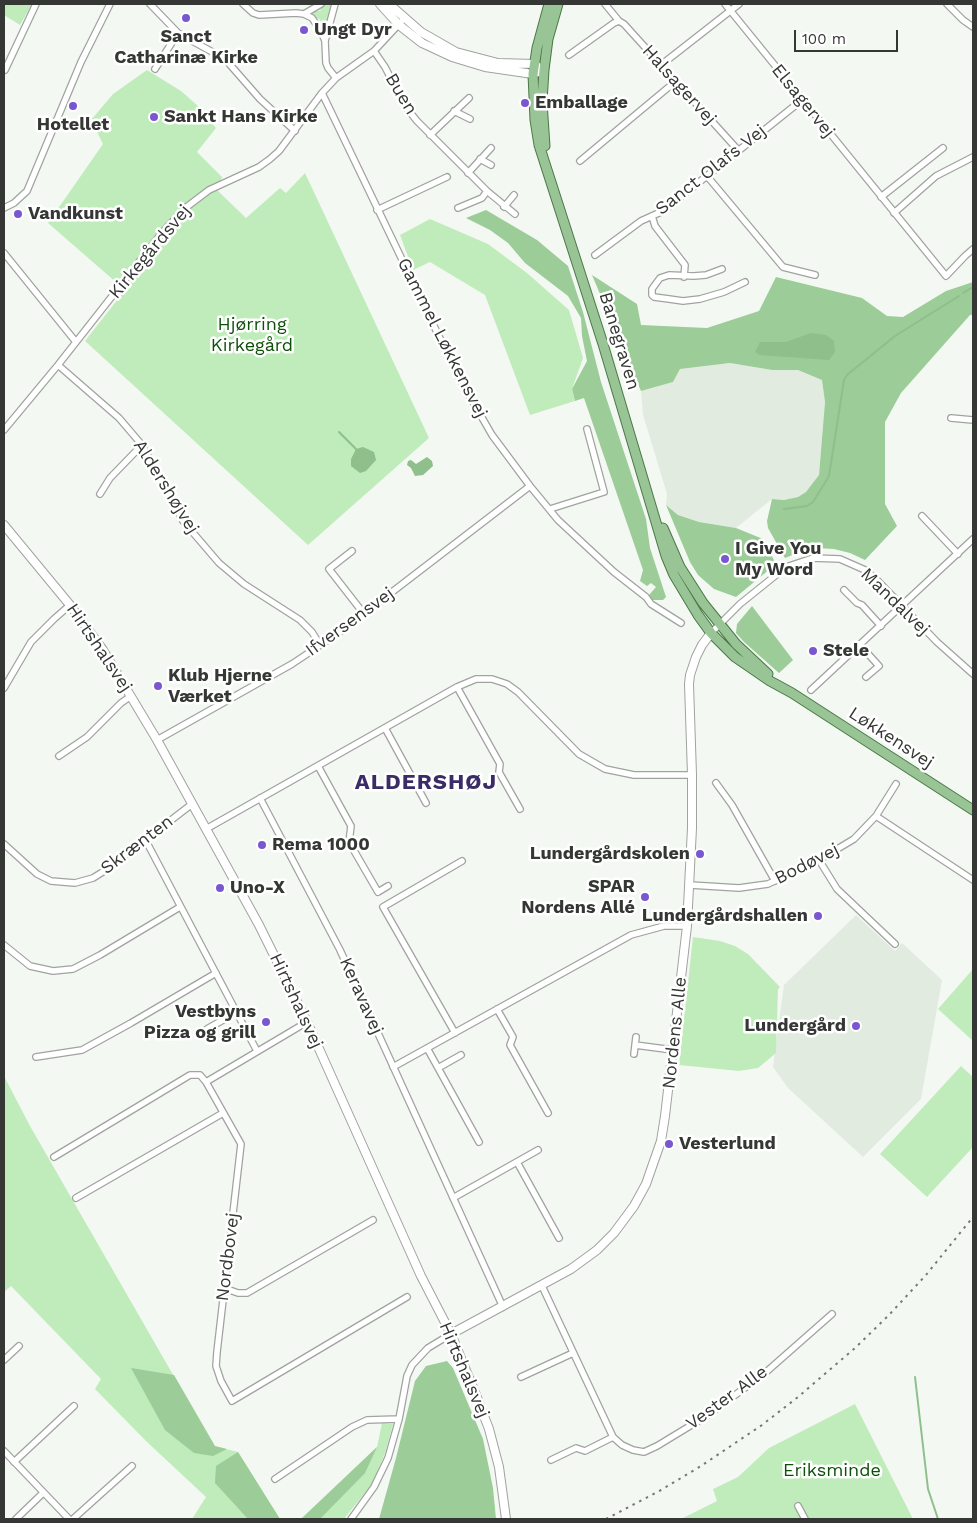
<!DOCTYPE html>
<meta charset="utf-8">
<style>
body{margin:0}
#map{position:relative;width:977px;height:1523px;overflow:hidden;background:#f3f8f3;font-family:"Work Sans",sans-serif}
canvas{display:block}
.frame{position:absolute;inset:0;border:5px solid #353735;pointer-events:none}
.scale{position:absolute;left:794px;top:30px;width:104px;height:22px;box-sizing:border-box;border:2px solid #353735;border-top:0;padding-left:6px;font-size:15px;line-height:18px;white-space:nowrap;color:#353735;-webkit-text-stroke:4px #fff;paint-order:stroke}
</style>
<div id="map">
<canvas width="977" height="1523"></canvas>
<div class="frame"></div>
<div class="scale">100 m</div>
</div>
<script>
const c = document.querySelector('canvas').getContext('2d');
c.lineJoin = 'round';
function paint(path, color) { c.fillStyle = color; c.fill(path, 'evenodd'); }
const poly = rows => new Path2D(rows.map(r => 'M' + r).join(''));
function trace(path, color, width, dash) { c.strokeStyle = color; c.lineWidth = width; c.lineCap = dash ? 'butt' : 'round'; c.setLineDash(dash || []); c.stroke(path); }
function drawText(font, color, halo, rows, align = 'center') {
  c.font = font + ' "Work Sans",sans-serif'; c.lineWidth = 5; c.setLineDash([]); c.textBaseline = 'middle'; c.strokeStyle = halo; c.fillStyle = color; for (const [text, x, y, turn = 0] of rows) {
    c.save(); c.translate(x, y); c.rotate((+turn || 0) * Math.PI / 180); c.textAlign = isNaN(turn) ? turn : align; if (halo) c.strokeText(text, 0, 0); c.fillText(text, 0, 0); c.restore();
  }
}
const built = poly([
 [730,363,772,370,798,370,822,380,825,402,819,475,813,486,806,492,798,497,784,500,772,499,736,528,699,522,678,515,666,505,667,494,643,415,641,391,673,382,680,369],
 [856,915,895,951,902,943,942,980,921,1099,863,1157,788,1088,773,1067,784,985]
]);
const green = poly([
 [4,4,32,4,20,25,4,15],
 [327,4,333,4,324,29,319,22,320,20,318,18,317,19,312,14,317,10,319,11,321,10,320,8],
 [147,70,181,91,198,106,216,128,197,152,222,177,218,191,246,218,280,188,286,193,305,173,429,438,308,545,85,341,125,290,48,223,103,144,91,120,113,94],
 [430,219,488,244,527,273,569,310,583,358,572,389,575,401,530,415,485,295,430,262,413,270,400,235],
 [693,937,720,941,735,946,748,954,780,987,778,989,776,1053,758,1068,739,1071,679,1065],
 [973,969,973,1041,938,1009],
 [961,1066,973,1077,973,1147,927,1197,880,1154],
 [4,1076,30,1126,214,1446,238,1452,280,1519,192,1519,206,1497,146,1441,95,1389,101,1379,11,1286,4,1292],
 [855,1404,913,1519,681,1519,717,1501,713,1489,738,1477,769,1448],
 [382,1423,393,1424,385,1453,372,1484,344,1519,301,1519,377,1447]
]);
const forest = poly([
 [486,210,537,240,568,266,583,312,601,382,646,519,650,548,666,597,663,600,652,600,649,595,656,587,651,583,647,586,640,581,643,570,584,398,575,401,572,389,587,361,582,336,581,318,568,296,525,263,508,243,490,230,466,218],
 [592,275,637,304,641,325,707,328,759,311,776,277,862,298,887,316,903,317,946,291,973,282,973,315,970,315,901,393,885,422,885,504,897,526,865,560,850,553,834,549,817,548,800,552,785,558,768,528,767,521,772,499,784,500,798,497,806,492,819,475,825,402,822,380,798,370,772,370,730,363,680,369,673,382,641,391],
 [666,505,678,515,699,522,736,528,763,539,776,564,736,597,714,589,698,575,690,562],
 [752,606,793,660,779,673,744,642,736,633,737,624],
 [447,1361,453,1368,483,1439,493,1488,496,1519,379,1519,396,1458,415,1381,426,1366],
 [131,1368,174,1375,215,1446,227,1449,213,1456,194,1453,165,1430],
 [377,1447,365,1473,320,1519,301,1519],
 [238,1452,280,1519,248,1519,215,1483,216,1466]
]);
const water = poly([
 [811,333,826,335,834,341,835,352,829,360,760,355,755,352,760,342,786,342],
 [363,447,374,452,376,460,366,471,360,473,351,466,351,459,356,449],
 [427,457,432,461,433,466,423,475,415,476,411,468,407,465,408,461,411,460,416,464]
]);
const stream = poly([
 [963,293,973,287],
 [339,432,356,449],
 [784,509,807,506,813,502,829,476,844,380,847,375,895,336,959,296],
 [915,1377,928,1489,938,1519]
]);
const street = poly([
 [150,4,178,33,225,59,260,99,295,131],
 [243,4,253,13,259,15,296,13,304,14,312,18,321,31,325,41,326,63,328,68,336,78],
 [605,4,619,21],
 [725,4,946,276,965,256,973,249],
 [947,4,963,20,973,27],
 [304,14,321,4],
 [325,41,335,4],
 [374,51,385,67,405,106,417,121,487,191,515,214],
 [569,55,614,23,619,21,624,24,738,150],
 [661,65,739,4],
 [155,69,178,33],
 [5,70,36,4],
 [322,93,458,376,492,435,530,486,558,520,614,572,646,597,651,604,681,623],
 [454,111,470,119],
 [430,135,469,98],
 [480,159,491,165],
 [580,161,676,81],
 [468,173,491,148],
 [707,176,783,267,815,275],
 [881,197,943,148],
 [504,207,514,195],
 [4,208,14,203,27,191,81,62,110,4],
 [458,208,482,198,487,191],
 [377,210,447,177],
 [894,213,936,176,973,157],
 [652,216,655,226,685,265,684,277],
 [4,253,76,342],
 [595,255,641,221,663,211,802,100],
 [722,269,706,275,694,276,669,275,660,278,652,289,652,295,654,297,669,299,683,301,700,299,724,292,745,282],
 [58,365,119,418,142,445,183,521,219,563,244,584,300,620,312,632,320,645],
 [951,418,973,420],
 [4,430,58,365,161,234,184,209,209,190,259,167,270,159,279,151,322,93,336,78,374,51,401,22],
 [100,494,110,478,142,445],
 [550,509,604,492,587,429],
 [922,516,958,554],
 [352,551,329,569,364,614],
 [844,590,857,603,862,605,881,626],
 [711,633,740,604,786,567,813,558,840,559,865,570,876,579,937,642,973,674],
 [860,645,879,666,866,677],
 [457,687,500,764,499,772,520,809],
 [4,688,31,642,54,619,70,605],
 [811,690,973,539],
 [385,728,426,803],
 [157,740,292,664,340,632,530,486],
 [59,756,87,737,121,703,131,696],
 [318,766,351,826,349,842,378,892,388,886],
 [716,783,732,805,775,881],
 [260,798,340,950,503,1307],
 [876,816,973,880],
 [206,829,457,687,476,679,492,679,507,684,518,692,579,754,605,769,634,775,692,775],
 [145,839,257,1051],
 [4,844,37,874,51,881,75,883,93,878,109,868,192,804],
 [819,860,837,889,895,944],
 [690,885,739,888,768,884,819,860,854,839,876,816,896,784],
 [4,945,30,966,53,971,73,969,100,955,180,907],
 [497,1009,513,1037,510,1045,548,1113],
 [307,1022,206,1082,241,1144,217,1352,216,1366,221,1381,232,1401,407,1297],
 [207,1029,237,1012],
 [455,1033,383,907,462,861],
 [635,1045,673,1050],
 [427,1048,479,1142],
 [634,1054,636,1037],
 [36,1057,82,1050,131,1023,216,973],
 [393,1067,631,935,664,926,687,926],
 [438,1068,461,1055],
 [54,1157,190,1075,200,1075,206,1082],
 [517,1162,559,1238],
 [76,1198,223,1113],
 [453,1198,538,1150],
 [542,1286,613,1437,622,1445,633,1450,644,1452,657,1446,708,1415,765,1373,832,1314],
 [224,1288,238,1293,247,1293,373,1220],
 [4,1360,19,1346],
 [521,1377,573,1353],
 [4,1451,69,1519],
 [551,1460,576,1448,585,1451,613,1437],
 [14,1462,74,1406],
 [275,1479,352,1427,367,1420,399,1419],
 [798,1506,805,1519],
 [16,1519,43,1493],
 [73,1519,132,1466],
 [351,1519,374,1487,388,1458,399,1419,407,1376,412,1365,428,1348,451,1334]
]);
const secondary = poly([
 [380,4,399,25,422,43,452,57,485,67,533,74,544,70],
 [389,4,421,32,456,52,498,63,535,64,538,67],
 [4,525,70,605,103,650,157,740,259,925,307,1022,421,1276,451,1334,476,1395,489,1429,499,1467,506,1519],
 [451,1334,571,1269,597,1250,614,1233,634,1206,646,1184,661,1141,665,1116,687,926,692,828,692,775,689,684,690,675,696,657,702,645,711,633]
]);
const primary = poly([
 [549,4,537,48,533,74,535,120,539,145,603,344,666,556,674,575,698,615,711,633,735,657,770,681,792,693,973,810],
 [545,146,542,102,544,70,548,39,558,4],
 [663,528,680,567,703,603,736,644,768,674]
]);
const rail = poly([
 [606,1519,661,1490,701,1466,762,1425,798,1397,855,1348,888,1316,926,1275,973,1217]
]);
const markers = [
 [186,18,5,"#7957d1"],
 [304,30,5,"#7957d1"],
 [525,103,5,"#7957d1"],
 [73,106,5,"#7957d1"],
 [154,117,5,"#7957d1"],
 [18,214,5,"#7957d1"],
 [725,559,5,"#7957d1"],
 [813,651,5,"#7957d1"],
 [158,686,5,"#7957d1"],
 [262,845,5,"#7957d1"],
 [700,854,5,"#7957d1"],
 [220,888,5,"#7957d1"],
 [645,897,5,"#7957d1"],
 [818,916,5,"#7957d1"],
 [266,1022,5,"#7957d1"],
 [856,1026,5,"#7957d1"],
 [669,1144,5,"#7957d1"]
];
const poiNames = [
 ["Ungt Dyr",314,30],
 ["Sanct",186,37,"center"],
 ["Catharinæ Kirke",186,58,"center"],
 ["Emballage",535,103],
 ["Sankt Hans Kirke",164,117],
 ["Hotellet",73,125,"center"],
 ["Vandkunst",28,214],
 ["I Give You",735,549],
 ["My Word",735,570],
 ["Stele",823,651],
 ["Klub Hjerne",168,676],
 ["Værket",168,697],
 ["Rema 1000",272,845],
 ["Lundergårdskolen",690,854,"right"],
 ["SPAR",635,887,"right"],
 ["Nordens Allé",635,908,"right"],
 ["Uno-X",230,888],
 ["Lundergårdshallen",808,916,"right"],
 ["Vestbyns",256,1012,"right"],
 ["Pizza og grill",256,1033,"right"],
 ["Lundergård",846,1026,"right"],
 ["Vesterlund",679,1144]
];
const streetNames = [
 ["Halsagervej",679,85,48],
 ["Buen",401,94,59],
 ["Elsagervej",803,101,51],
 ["Sanct Olafs Vej",711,170,-38],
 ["Kirkegårdsvej",150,252,-50],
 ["Gammel Løkkensvej",442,338,63],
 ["Banegraven",619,341,73],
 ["Aldershøjvej",166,487,58],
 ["Mandalvej",895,602,44],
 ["Ifversensvej",350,622,-36],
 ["Hirtshalsvej",99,648,56],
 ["Løkkensvej",891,738,33],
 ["Skrænten",137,845,-37],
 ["Bodøvej",807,864,-27],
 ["Keravavej",361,996,66],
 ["Hirtshalsvej",296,1001,65],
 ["Nordens Alle",675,1033,-84],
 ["Nordbovej",228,1257,-83],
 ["Hirtshalsvej",464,1370,67],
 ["Vester Alle",727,1398,-36]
];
const parkNames = [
 ["Hjørring",252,325],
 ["Kirkegård",252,346],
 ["Eriksminde",832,1471]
];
const districtNames = [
 ["ALDERSHØJ",426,783]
];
paint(built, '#e2ebe0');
paint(green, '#c0ecbb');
paint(forest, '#9ccc97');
paint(water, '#8fbf8a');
trace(stream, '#8fbf8a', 2);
trace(street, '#a0a39f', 8);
trace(secondary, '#a0a39f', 10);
trace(primary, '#4a7946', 11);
trace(street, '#fff', 5.5);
trace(secondary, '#fff', 8);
trace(primary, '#99c495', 9);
trace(rail, '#757875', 2, [2.5, 5]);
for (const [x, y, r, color] of markers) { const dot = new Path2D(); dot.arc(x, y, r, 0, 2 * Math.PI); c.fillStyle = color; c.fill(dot); trace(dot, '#fff', 2); }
drawText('bold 18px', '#353735', '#fff', poiNames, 'left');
drawText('18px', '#353735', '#fff', streetNames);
drawText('18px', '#0c4f08', '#fff', parkNames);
c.letterSpacing = '1px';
drawText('bold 22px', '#3b2c67', '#fff', districtNames);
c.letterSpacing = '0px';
</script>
